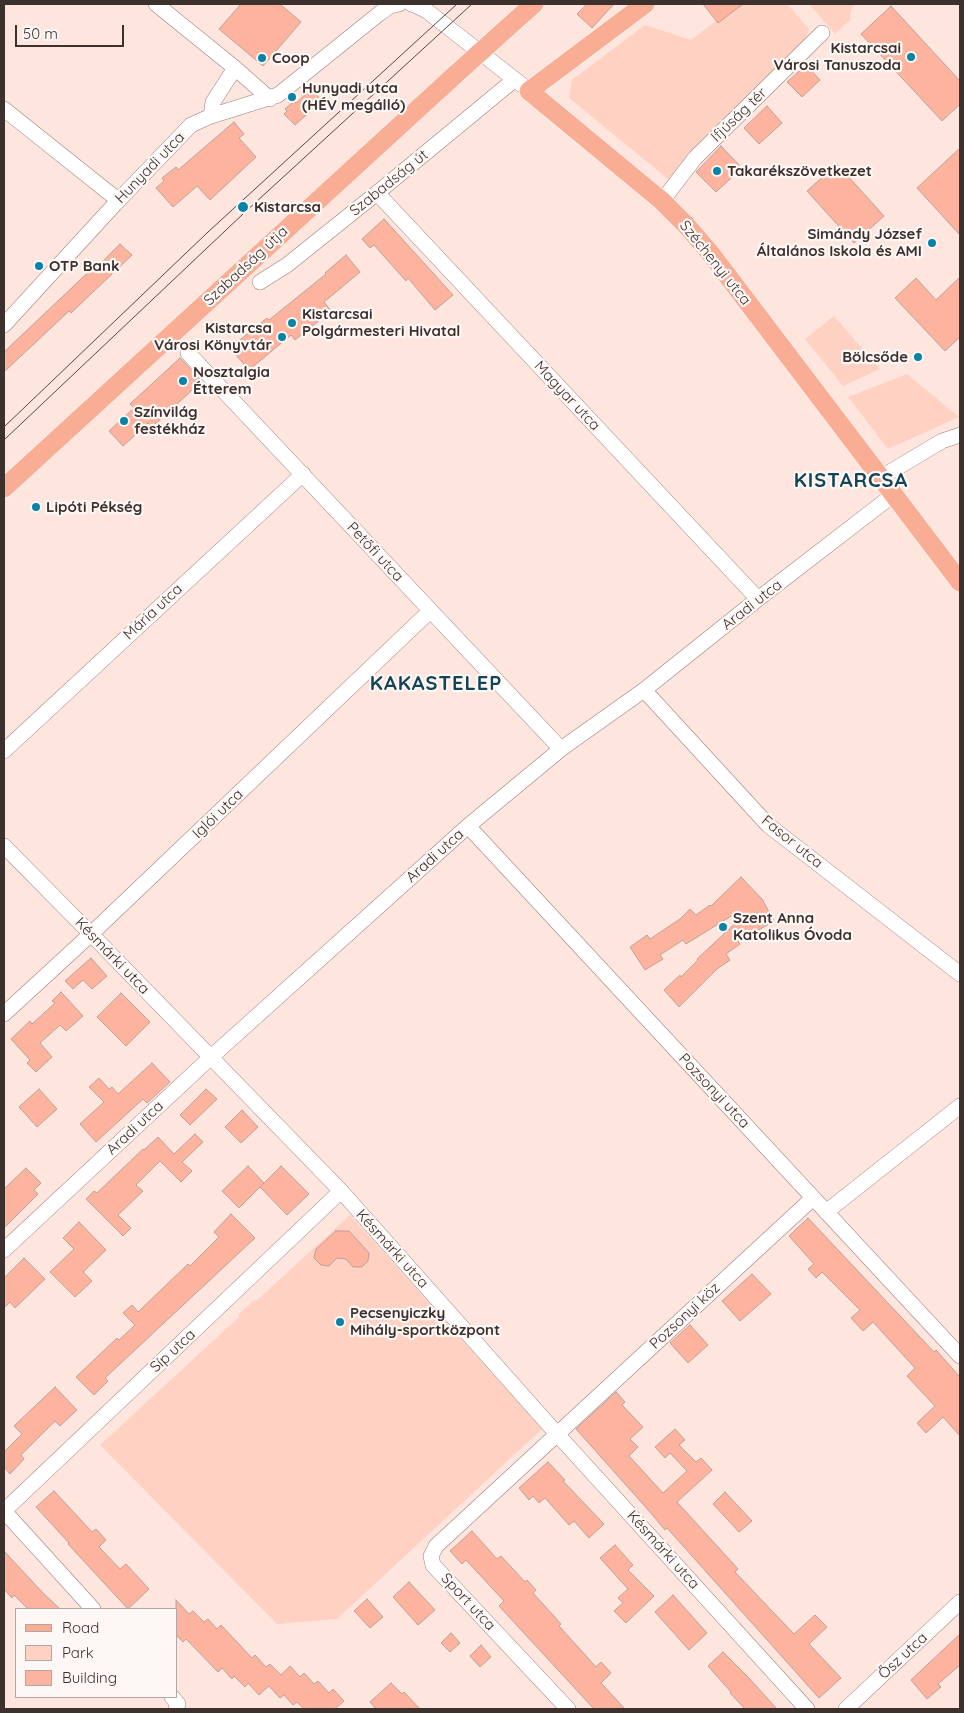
<!DOCTYPE html>
<meta charset="utf-8">
<style>
body{margin:0}
#map{position:relative;width:964px;height:1713px;overflow:hidden;background:#fee5de;font-family:Quicksand,sans-serif}
canvas{display:block}
.frame{position:absolute;inset:0;border:5px solid #3d312d;pointer-events:none}
.legend{position:absolute;left:15px;top:1608px;width:162px;height:90px;box-sizing:border-box;background:#fdf7f5;border:1px solid #b0a8a5;margin:0;padding:6px 9px;list-style:none;font-size:15px;color:#3d312d}
.legend li{display:flex;align-items:center;gap:10px;height:25px}
.legend b{width:25px;border:1px solid #b0a8a5}
.scale{position:absolute;left:15px;top:25px;width:109px;height:22px;box-sizing:border-box;border:2px solid #3d312d;border-top:0;padding-left:6px;font-size:15px;line-height:18px;white-space:nowrap;color:#3d312d;-webkit-text-stroke:4px #fdf7f5;paint-order:stroke}
</style>
<div id="map">
<canvas width="964" height="1713"></canvas>
<div class="frame"></div>
<ul class="legend">
<li><b style="height:6px;background:#faad95"></b>Road</li>
<li><b style="height:14px;background:#ffd1c3"></b>Park</li>
<li><b style="height:14px;background:#fdb39d"></b>Building</li>
</ul>
<div class="scale">50 m</div>
</div>
<script>
const c = document.querySelector('canvas').getContext('2d');
c.lineJoin = 'round';
function paint(path, color) { c.fillStyle = color; c.fill(path, 'evenodd'); }
const poly = rows => new Path2D(rows.map(r => 'M' + r).join(''));
function trace(path, color, width, dash) { c.strokeStyle = color; c.lineWidth = width; c.lineCap = dash ? 'butt' : 'round'; c.setLineDash(dash || []); c.stroke(path); }
function drawText(font, color, halo, rows, align = 'center') {
  c.font = font + ' Quicksand,sans-serif'; c.lineWidth = 4.5; c.setLineDash([]); c.textBaseline = 'middle'; c.strokeStyle = halo; c.fillStyle = color; for (const [text, x, y, turn = 0] of rows) {
    c.save(); c.translate(x, y); c.rotate((+turn || 0) * Math.PI / 180); c.textAlign = isNaN(turn) ? turn : align; if (halo) c.strokeText(text, 0, 0); c.fillText(text, 0, 0); c.restore();
  }
}
const green = poly([
 [738,4,787,4,809,29,802,49,668,179,569,98,572,80,645,25,691,40],
 [809,4,855,4,851,10,850,20,835,34],
 [834,316,880,369,843,386,805,339],
 [907,374,959,417,888,449,848,397],
 [350,1215,542,1429,337,1619,277,1624,100,1445,240,1316,238,1315,254,1300,256,1301]
]);
const building = poly([
 [241,4,280,4,301,22,263,66,219,29,241,4],
 [587,4,614,4,592,28,577,14,587,4],
 [703,4,743,4,718,23,703,4],
 [891,6,960,81,960,104,942,121,861,34,891,6],
 [806,65,820,80,802,97,787,82,806,65],
 [311,89,322,101,295,125,284,114,287,111,285,109,294,101,296,103,311,89],
 [767,106,782,123,759,144,744,128,767,106],
 [234,122,244,134,239,138,256,157,210,200,197,186,173,207,156,188,164,181,162,178,176,167,178,170,234,122],
 [721,146,742,168,716,192,696,172,721,146],
 [960,148,960,235,917,188,960,148],
 [837,164,884,216,854,243,807,191,837,164],
 [384,219,453,295,435,310,408,278,406,281,374,245,370,248,362,239,384,219],
 [120,244,132,255,71,313,69,311,4,372,4,352,99,262,100,264,120,244],
 [346,255,360,272,324,302,331,311,295,340,291,335,249,370,230,348,267,318,269,320,326,274,325,273,346,255],
 [960,277,960,337,945,351,895,298,916,278,936,300,960,277],
 [180,358,202,381,152,427,148,423,123,446,109,431,134,408,130,404,180,358],
 [741,877,762,899,774,921,738,942,740,944,726,954,730,960,717,969,679,1007,664,990,680,975,681,977,698,960,697,959,740,919,736,913,686,944,683,940,660,955,663,959,645,970,630,947,647,935,650,939,680,919,690,909,696,915,710,905,711,906,741,877],
 [91,958,107,976,92,989,83,980,73,989,65,981,91,958],
 [61,992,83,1016,66,1031,60,1025,40,1043,52,1057,36,1072,27,1063,30,1060,11,1039,30,1021,32,1024,55,1003,52,1001,61,992],
 [121,993,150,1022,126,1046,97,1017,121,993],
 [152,1063,170,1082,147,1103,143,1099,96,1142,80,1124,104,1102,89,1087,99,1078,109,1089,112,1087,118,1094,152,1063],
 [39,1089,57,1109,37,1127,19,1107,39,1089],
 [206,1089,217,1099,190,1125,180,1115,206,1089],
 [242,1110,258,1127,241,1143,225,1127,242,1110],
 [195,1134,203,1142,182,1162,192,1171,181,1182,160,1161,136,1185,143,1191,118,1215,131,1228,123,1236,86,1199,94,1191,97,1193,143,1149,144,1150,158,1137,174,1154,195,1134],
 [248,1166,264,1183,239,1208,222,1191,248,1166],
 [281,1166,309,1194,287,1215,260,1187,281,1166],
 [26,1168,41,1183,34,1190,38,1194,4,1228,4,1189,26,1168],
 [231,1214,255,1238,105,1378,108,1381,94,1395,76,1377,117,1338,119,1340,135,1325,123,1313,132,1305,138,1312,188,1264,190,1266,219,1237,214,1232,231,1214],
 [808,1218,934,1352,936,1350,960,1377,960,1436,943,1417,926,1433,917,1423,935,1406,907,1376,915,1368,873,1322,863,1331,851,1318,860,1310,822,1272,816,1278,808,1269,814,1264,789,1236,808,1218],
 [79,1222,106,1250,83,1272,92,1281,75,1297,50,1272,74,1249,63,1238,79,1222],
 [336,1231,349,1231,369,1253,368,1261,362,1267,353,1267,346,1259,337,1258,329,1266,321,1265,314,1258,316,1249,336,1231],
 [24,1258,45,1279,15,1308,10,1302,4,1308,4,1278,24,1258],
 [752,1274,771,1294,740,1321,722,1301,752,1274],
 [690,1325,708,1345,688,1363,670,1343,690,1325],
 [55,1387,77,1410,60,1426,55,1421,21,1455,24,1459,10,1474,4,1467,4,1452,22,1434,14,1426,55,1387],
 [616,1392,625,1402,622,1405,643,1427,630,1439,638,1447,629,1456,663,1493,687,1471,670,1453,665,1458,655,1447,675,1429,685,1440,679,1445,696,1462,701,1458,712,1470,677,1502,738,1569,735,1572,794,1634,815,1615,827,1627,809,1644,841,1678,819,1698,667,1528,665,1530,650,1512,576,1429,616,1392],
 [548,1462,565,1480,563,1481,604,1524,589,1538,574,1521,569,1525,545,1498,539,1503,533,1496,529,1500,519,1488,548,1462],
 [54,1491,92,1532,96,1529,106,1540,99,1547,120,1569,126,1564,149,1589,128,1609,68,1544,69,1543,36,1507,54,1491],
 [725,1492,752,1521,739,1532,713,1504,725,1492],
 [472,1531,497,1559,501,1556,525,1582,527,1580,536,1590,533,1593,561,1624,559,1626,596,1667,601,1662,611,1673,601,1683,625,1709,594,1709,499,1606,504,1601,466,1560,462,1564,450,1551,472,1531],
 [615,1545,633,1565,628,1570,654,1596,626,1623,614,1611,623,1603,618,1598,628,1589,600,1558,615,1545],
 [4,1551,43,1593,60,1609,28,1609,14,1595,12,1598,4,1589,4,1551],
 [409,1582,435,1610,418,1625,393,1597,409,1582],
 [673,1595,707,1633,689,1650,655,1612,673,1595],
 [367,1599,383,1617,370,1628,354,1611,367,1599],
 [176,1600,189,1614,193,1611,204,1622,208,1619,217,1629,221,1625,252,1658,255,1655,266,1667,270,1664,281,1675,290,1666,300,1677,304,1673,314,1684,318,1681,329,1693,333,1689,344,1701,335,1709,304,1709,297,1702,293,1705,284,1695,280,1698,269,1686,259,1695,248,1683,245,1687,234,1676,232,1679,222,1668,218,1672,186,1639,183,1642,176,1635,176,1600],
 [451,1633,460,1643,450,1652,441,1643,451,1633],
 [960,1634,960,1665,938,1684,941,1687,927,1699,911,1680,960,1634],
 [481,1645,491,1657,480,1667,470,1656,481,1645],
 [723,1652,748,1677,777,1709,745,1709,730,1693,731,1692,708,1666,723,1652],
 [391,1683,402,1694,404,1692,420,1709,376,1709,370,1702,391,1683]
]);
const minor = poly([
 [156,4,235,68,270,99],
 [411,4,415,5,427,11,522,85],
 [4,109,118,200],
 [211,116,213,102,235,68],
 [377,193,758,599],
 [662,201,695,158,822,33],
 [260,282,287,265,377,193,514,80],
 [4,325,115,204,191,125,211,116,278,95,380,13,390,6,399,4],
 [188,353,561,749],
 [880,478,942,441,960,435],
 [644,690,768,825,960,974],
 [4,751,303,474],
 [468,826,960,1356],
 [4,846,91,934,341,1191,557,1434,807,1709],
 [4,1014,91,934,430,611],
 [826,1212,960,1106],
 [4,1250,210,1058,468,826,561,749,644,690,758,599,893,495],
 [4,1511,341,1191],
 [4,1511,93,1609],
 [172,1697,178,1704,176,1709],
 [568,1709,433,1565,431,1556,436,1546,813,1198],
 [846,1709,960,1602]
]);
const major = poly([
 [645,4,529,91,662,201,686,225,711,254,960,582],
 [507,28,534,4],
 [4,488,456,74]
]);
const tram = poly([
 [4,427,208,232,457,4],
 [4,440,244,213,472,4]
]);
const majorBridge = poly([
 [456,74,507,28]
]);
const markers = [
 [911,57,5,"#0783a8"],
 [262,58,5,"#0783a8"],
 [292,97,5,"#0783a8"],
 [717,171,5,"#0783a8"],
 [243,207,6,"#0783a8"],
 [932,243,5,"#0783a8"],
 [39,266,5,"#0783a8"],
 [292,323,5,"#0783a8"],
 [282,337,5,"#0783a8"],
 [918,357,5,"#0783a8"],
 [183,381,5,"#0783a8"],
 [124,421,5,"#0783a8"],
 [36,507,5,"#0783a8"],
 [723,927,5,"#0783a8"],
 [340,1322,5,"#0783a8"]
];
const poiNames = [
 ["Kistarcsai",901,48,"right"],
 ["Városi Tanuszoda",901,65,"right"],
 ["Coop",272,58],
 ["Hunyadi utca",302,88],
 ["(HÉV megálló)",302,105],
 ["Takarékszövetkezet",727,171],
 ["Kistarcsa",254,207],
 ["Simándy József",922,234,"right"],
 ["Általános Iskola és AMI",922,251,"right"],
 ["OTP Bank",49,266],
 ["Kistarcsai",302,314],
 ["Polgármesteri Hivatal",302,331],
 ["Kistarcsa",272,328,"right"],
 ["Városi Könyvtár",272,345,"right"],
 ["Bölcsőde",908,357,"right"],
 ["Nosztalgia",193,372],
 ["Étterem",193,389],
 ["Színvilág",134,412],
 ["festékház",134,429],
 ["Lipóti Pékség",46,507],
 ["Szent Anna",733,918],
 ["Katolikus Óvoda",733,935],
 ["Pecsenyiczky",350,1313],
 ["Mihály-sportközpont",350,1330]
];
const streetNames = [
 ["Ifjúság tér",739,115,-44],
 ["Hunyadi utca",150,168,-46],
 ["Szabadság út",389,183,-39],
 ["Széchenyi utca",715,263,51],
 ["Szabadság útja",246,266,-43],
 ["Magyar utca",567,396,47],
 ["Petőfi utca",375,552,47],
 ["Aradi utca",752,605,-38],
 ["Mária utca",153,612,-43],
 ["Iglói utca",218,814,-44],
 ["Fasor utca",792,842,39],
 ["Aradi utca",435,856,-42],
 ["Késmárki utca",112,956,46],
 ["Pozsonyi utca",714,1091,47],
 ["Aradi utca",135,1128,-43],
 ["Késmárki utca",392,1249,48],
 ["Pozsonyi köz",685,1316,-43],
 ["Síp utca",173,1351,-43],
 ["Késmárki utca",663,1550,48],
 ["Sport utca",468,1602,47],
 ["Ősz utca",903,1656,-43]
];
const districtNames = [
 ["KISTARCSA",851,481],
 ["KAKASTELEP",436,684]
];
paint(green, '#ffd1c3');
paint(building, '#fdb39d');
trace(building, '#bea198', 1);
trace(minor, '#9b7f77', 16);
trace(major, '#fff', 20);
trace(minor, '#fff', 15);
trace(major, '#faad95', 19);
trace(tram, '#554843', 1);
trace(majorBridge, '#fff', 20, []);
trace(majorBridge, '#faad95', 19);
for (const [x, y, r, color] of markers) { const dot = new Path2D(); dot.arc(x, y, r, 0, 2 * Math.PI); c.fillStyle = color; c.fill(dot); trace(dot, '#fdf7f5', 2); }
drawText('bold 15px', '#3d312d', '#fdf7f5', poiNames, 'left');
drawText('15px', '#3d312d', '#fdf7f5', streetNames);
c.letterSpacing = '1px';
drawText('bold 20px', '#134557', '#fdf7f5', districtNames);
c.letterSpacing = '0px';
</script>
